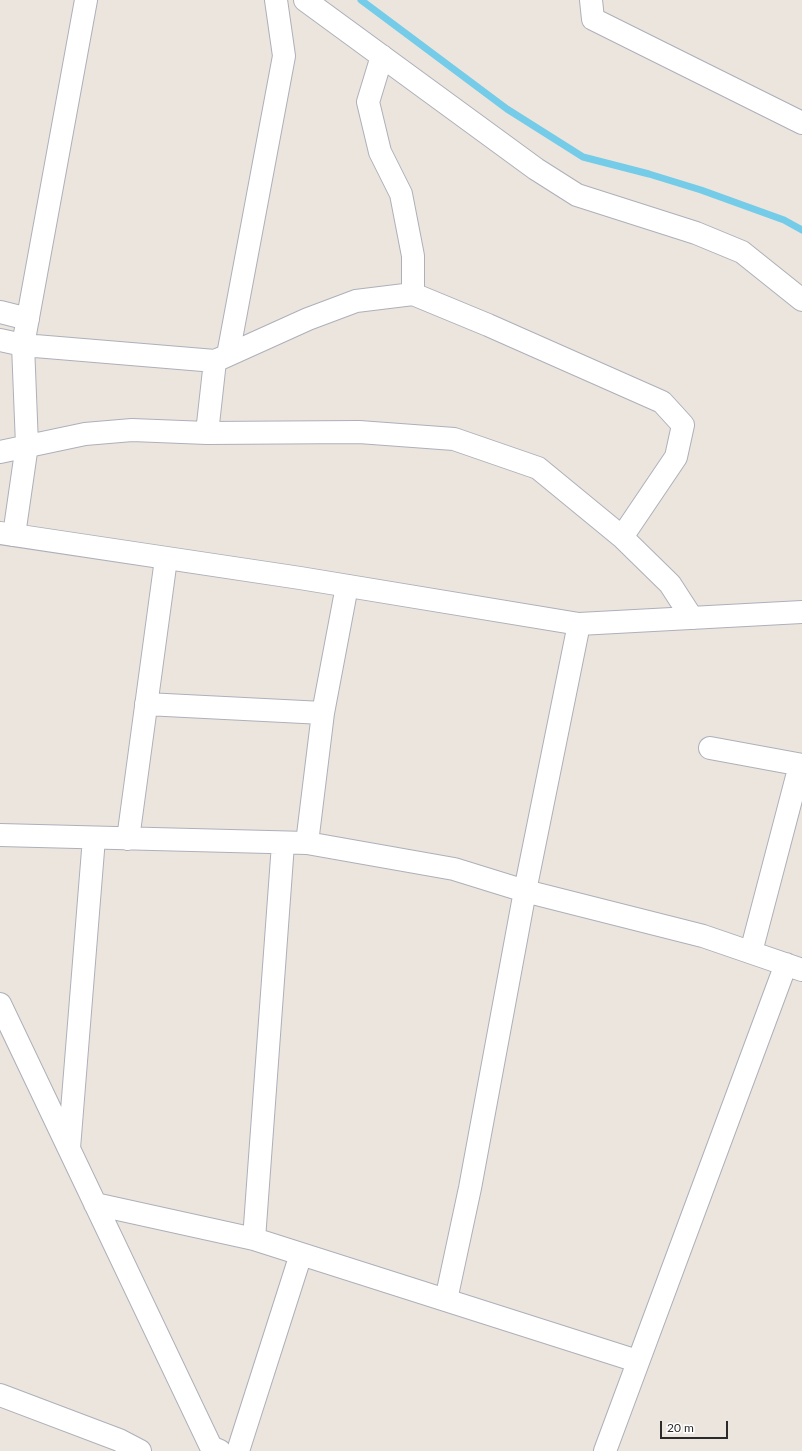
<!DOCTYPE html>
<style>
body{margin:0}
#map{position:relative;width:802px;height:1451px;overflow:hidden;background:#ece5dd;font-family:Lato,sans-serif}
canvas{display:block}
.scale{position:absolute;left:660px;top:1421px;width:68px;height:18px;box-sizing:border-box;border:2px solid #2a2a2a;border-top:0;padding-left:5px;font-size:12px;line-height:14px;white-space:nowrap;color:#2a2a2a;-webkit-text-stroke:3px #fff;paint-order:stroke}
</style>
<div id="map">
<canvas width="802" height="1451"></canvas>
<div class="scale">20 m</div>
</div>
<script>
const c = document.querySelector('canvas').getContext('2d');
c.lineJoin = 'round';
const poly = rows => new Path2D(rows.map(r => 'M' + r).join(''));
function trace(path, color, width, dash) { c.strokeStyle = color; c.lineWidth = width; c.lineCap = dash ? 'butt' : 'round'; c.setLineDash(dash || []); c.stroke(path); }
const stream = poly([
 [361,0,507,109,583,157,649,174,701,190,784,220,802,230]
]);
const street = poly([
 [305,0,536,169,577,195,696,233,742,252,802,300],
 [591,0,593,19,802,123],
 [382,56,368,102,380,152,401,194,413,256,413,294],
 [0,312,28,319],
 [0,340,23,345,215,361,308,319,356,301,413,294,488,325,662,402,683,425,676,457,622,537],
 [228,355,284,56,276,0],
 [207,433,215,361],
 [0,452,85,434,132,430,207,433,359,432,454,439,538,468,622,537,670,584,692,618],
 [14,535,27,445,23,345,86,0],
 [146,704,323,713],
 [710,748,802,765],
 [0,835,307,843,454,869,525,891,703,936,802,970],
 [128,839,166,559],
 [307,843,323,713,347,586],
 [751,952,800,765],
 [0,1004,211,1447,220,1451],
 [69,1148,94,838],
 [95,1204,254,1239,637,1361],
 [254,1239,283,844],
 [446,1300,470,1188,525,891,579,624],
 [0,1395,119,1440,140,1451],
 [238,1451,301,1254],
 [605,1451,786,964]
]);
const secondary = poly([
 [0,533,300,578,579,624,802,612]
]);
trace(stream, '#74cce9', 7);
trace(street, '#adb0ba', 24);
trace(secondary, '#adb0ba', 24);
trace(street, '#fff', 22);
trace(secondary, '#fff', 22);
</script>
